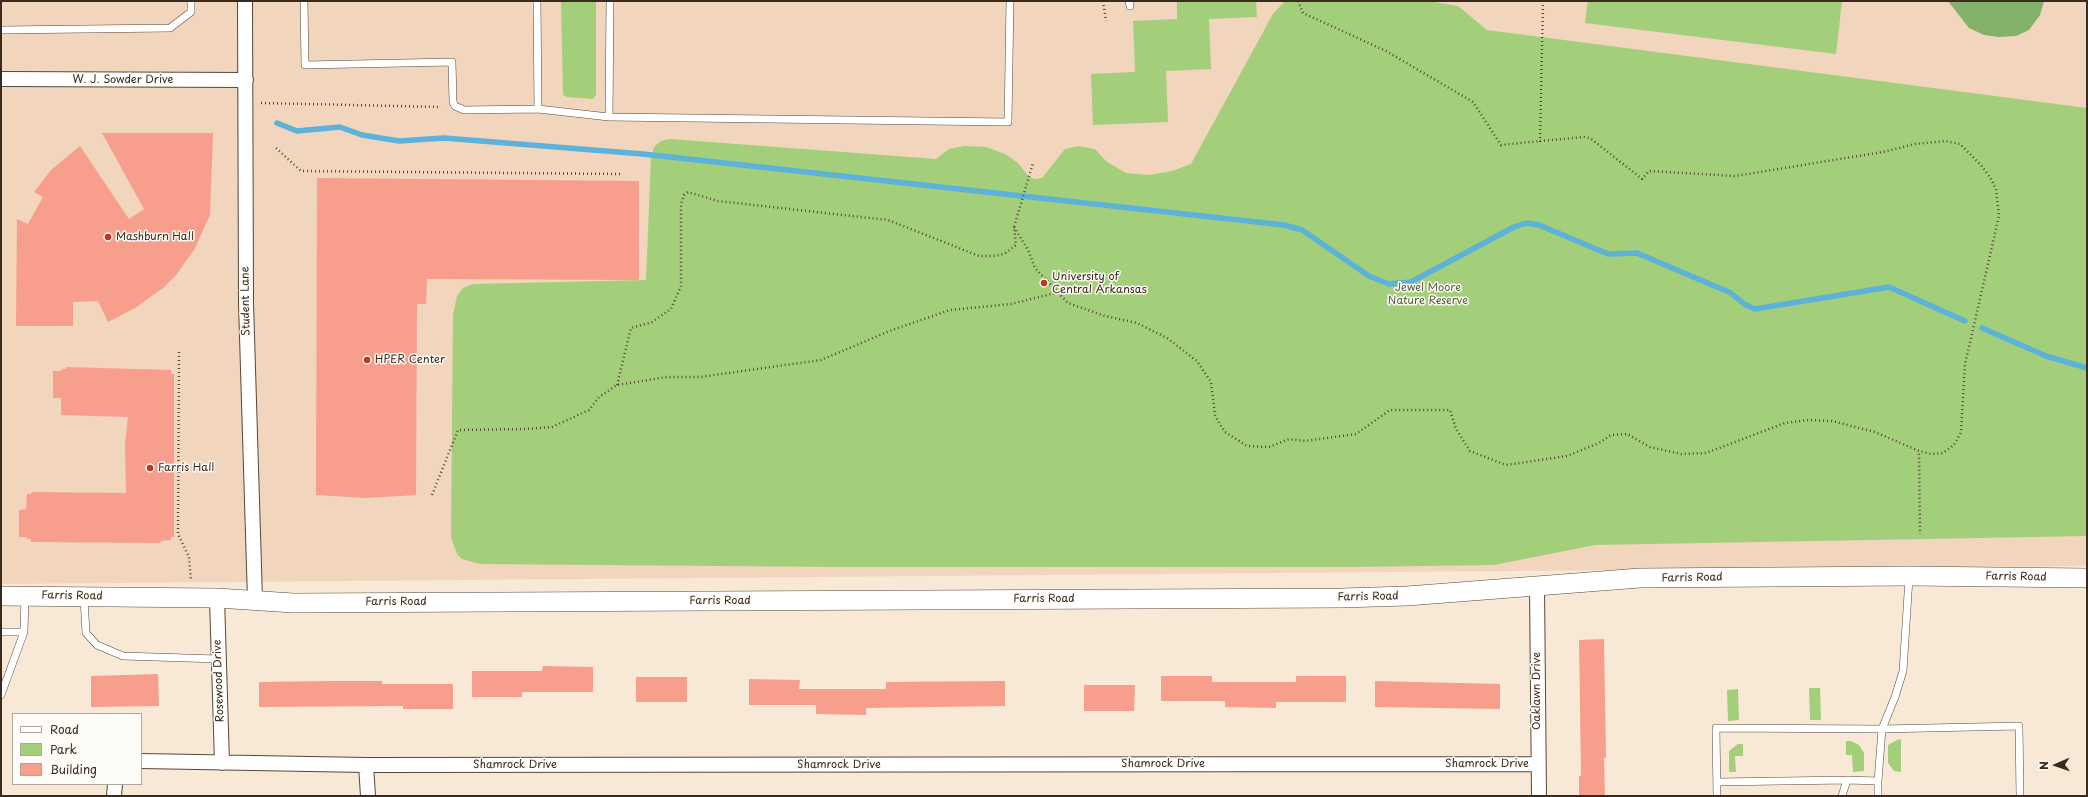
<!DOCTYPE html>
<style>
body{margin:0}
#map{position:relative;width:2088px;height:797px;overflow:hidden;background:#f7e9d6;font-family:"Playpen Sans",sans-serif}
canvas{display:block}
.frame{position:absolute;inset:0;border:2px solid #3b2a1e;pointer-events:none}
.legend{position:absolute;left:12px;top:713px;width:130px;height:72px;box-sizing:border-box;background:#fdfcf7;border:1px solid #afa8a0;margin:0;padding:5px 7px;list-style:none;font-size:12px;color:#3b2a1e}
.legend li{display:flex;align-items:center;gap:8px;height:20px}
.legend b{width:20px;border:1px solid #afa8a0}
.north{position:absolute;left:2036px;top:745px;width:40px;height:40px;-webkit-text-stroke:3px #fdfcf7;paint-order:stroke;rotate:268deg;font-size:11px;font-weight:700;line-height:16px;text-align:center;color:#3b2a1e}
.north::after{content:'';display:block;margin:auto;width:14px;height:18px;background:#3b2a1e;clip-path:polygon(50% 0,100% 100%,50% 72%,0 100%)}
</style>
<div id="map">
<canvas width="2088" height="797"></canvas>
<div class="frame"></div>
<ul class="legend">
<li><b style="height:5px;background:#fff"></b>Road</li>
<li><b style="height:11px;background:#a3ce7a"></b>Park</li>
<li><b style="height:11px;background:#f79e8d"></b>Building</li>
</ul>
<div class="north">N</div>
</div>
<script>
const c = document.querySelector('canvas').getContext('2d');
c.lineJoin = 'round';
function paint(path, color) { c.fillStyle = color; c.fill(path, 'evenodd'); }
const poly = rows => new Path2D(rows.map(r => 'M' + r).join(''));
function trace(path, color, width, dash) { c.strokeStyle = color; c.lineWidth = width; c.lineCap = dash ? 'butt' : 'round'; c.setLineDash(dash || []); c.stroke(path); }
function drawText(font, color, halo, rows, align = 'center') {
  c.font = font + ' "Playpen Sans",sans-serif'; c.lineWidth = 3; c.setLineDash([]); c.textBaseline = 'middle'; c.strokeStyle = halo; c.fillStyle = color; for (const [text, x, y, turn = 0] of rows) {
    c.save(); c.translate(x, y); c.rotate((+turn || 0) * Math.PI / 180); c.textAlign = isNaN(turn) ? turn : align; if (halo) c.strokeText(text, 0, 0); c.fillText(text, 0, 0); c.restore();
  }
}
const built = poly([
 [1,1,2087,1,2087,566,1,584]
]);
const green = poly([
 [561,1,596,1,596,95,593,99,567,97,563,95],
 [1177,1,1256,1,1257,17,1209,19,1211,69,1166,71,1168,122,1093,125,1091,74,1135,72,1133,21,1177,19],
 [1285,1,1428,1,1458,6,1487,30,2087,108,2087,536,1595,545,1494,565,1350,567,840,567,480,564,462,559,457,554,451,537,453,315,457,296,463,288,473,284,646,280,651,159,654,147,661,141,670,139,936,159,949,149,964,146,986,147,1005,154,1018,163,1029,177,1035,179,1042,178,1065,149,1078,146,1095,149,1107,162,1126,173,1149,175,1172,171,1191,164,1273,14],
 [1588,1,1842,1,1836,54,1585,23],
 [1809,688,1820,688,1821,720,1810,720],
 [1738,689,1739,720,1728,721,1727,690],
 [1901,739,1901,772,1894,771,1888,763,1888,745,1897,740],
 [1846,741,1851,741,1859,745,1864,753,1864,771,1853,772,1852,755,1846,755],
 [1738,744,1743,744,1743,756,1735,756,1736,772,1729,772,1729,751]
]);
const forest = poly([
 [1948,1,2044,1,2040,15,2029,30,2016,36,1999,37,1984,35,1969,28]
]);
const stream = poly([
 [277,123,297,131,340,127,362,135,399,141,444,138,643,154,1284,225,1302,230,1369,276,1389,284,1411,282,1514,227,1526,223,1539,225,1608,254,1637,253,1731,293,1744,304,1755,309,1889,287,1965,321],
 [1982,328,2046,356,2087,368]
]);
const building = poly([
 [102,133,213,133,210,215,194,250,176,275,163,288,135,308,108,322,98,301,73,302,73,326,16,326,17,219,28,224,43,197,34,192,51,170,80,146,129,219,144,209],
 [317,178,639,181,639,280,427,279,426,304,417,304,416,495,367,498,316,495],
 [66,367,171,370,171,374,174,374,174,537,171,537,171,540,161,541,160,543,31,542,31,539,27,539,27,537,19,537,19,510,26,509,27,494,31,494,32,492,126,493,125,444,128,417,61,415,61,398,53,398,53,371,61,371,61,369,66,369],
 [1604,639,1606,758,1604,758,1605,796,1579,796,1579,776,1581,776,1579,640],
 [543,666,593,667,593,692,522,692,522,697,472,697,472,671,542,671],
 [158,674,159,706,91,707,91,676],
 [1161,676,1212,676,1212,682,1296,682,1296,676,1346,676,1346,702,1276,702,1276,708,1225,707,1225,701,1161,701],
 [636,677,687,677,687,702,636,702],
 [749,679,800,680,799,689,886,689,886,682,1005,681,1005,706,866,708,866,715,816,714,816,705,749,705],
 [331,681,382,681,382,684,453,684,453,709,403,709,403,706,259,707,259,682],
 [1375,681,1500,684,1500,709,1375,707],
 [1084,685,1135,685,1134,711,1084,711]
]);
const path = poly([
 [1103,1,1106,21],
 [1298,1,1303,13,1386,51,1473,102,1501,145,1540,141],
 [1543,1,1540,141,1584,137,1590,138,1642,179,1649,171,1735,176,1883,152,1915,144,1945,141,1960,144,1980,164,1990,177,1996,189,1999,216,1965,364,1961,432,1954,445,1943,453,1931,454,1919,451],
 [261,103,441,107],
 [276,148,301,171,622,174],
 [1014,227,1028,250,1035,268,1068,303,1105,316,1137,323,1167,338,1197,361,1211,382,1215,415,1219,423,1225,432,1247,446,1269,447,1289,439,1305,441,1356,434,1390,410,1450,410,1456,429,1470,451,1506,465,1567,456,1599,443,1611,435,1627,434,1650,447,1681,454,1706,453,1785,423,1809,420,1832,421,1875,432,1919,451,1920,534],
 [179,352,178,534,189,557,191,581],
 [617,385,631,328,652,322,671,309,681,286,681,204,684,195,688,192,718,201,888,220,979,256,993,256,1004,254,1016,245,1014,227,1033,163],
 [432,495,458,430,525,429,552,427,589,410,599,397,617,385,667,377,700,377,821,360,892,330,950,310,1011,304,1059,292]
]);
const lane = poly([
 [304,1,305,65,452,62,453,102,455,106,464,110,538,109,609,117,1008,122,1010,1],
 [537,1,538,109],
 [1129,1,1130,6],
 [1,30,170,28,191,12,191,1],
 [609,117,610,1],
 [84,598,86,633,97,645,123,656,218,659],
 [1,632,24,632,1,695],
 [24,632,25,596],
 [1878,781,1882,729,1895,697,1903,671,1909,578],
 [1717,782,1847,780],
 [1717,796,1716,728,1882,729,2019,726,2020,796],
 [1842,796,1847,780,1878,781,1878,796]
]);
const street = poly([
 [245,1,246,303,255,600],
 [1,79,246,80],
 [1537,586,1539,796],
 [217,598,222,763],
 [141,761,366,765,1538,764],
 [366,765,368,796],
 [114,796,115,784]
]);
const secondary = poly([
 [1,596,217,598,293,603,1342,598,1407,596,1640,578,1909,576,2087,578]
]);
const markers = [
 [108,237,4,"#c8321e"],
 [1044,283,4,"#c8321e"],
 [367,360,4,"#c8321e"],
 [150,468,4,"#c8321e"]
];
const streetNames = [
 ["W. J. Sowder Drive",123,80],
 ["Student Lane",246,301,-91],
 ["Farris Road",2016,577,1],
 ["Farris Road",1692,578,-1],
 ["Farris Road",72,596,1],
 ["Farris Road",1368,597,-1],
 ["Farris Road",1044,599],
 ["Farris Road",720,601],
 ["Farris Road",396,602],
 ["Rosewood Drive",219,681,-92],
 ["Oaklawn Drive",1537,691,-90],
 ["Shamrock Drive",1163,764],
 ["Shamrock Drive",1487,764],
 ["Shamrock Drive",515,765],
 ["Shamrock Drive",839,765]
];
const poiNames = [
 ["Mashburn Hall",116,237],
 ["University of",1052,277],
 ["Central Arkansas",1052,290],
 ["HPER Center",375,360],
 ["Farris Hall",158,468]
];
const parkNames = [
 ["Jewel Moore",1428,288],
 ["Nature Reserve",1428,301]
];
paint(built, '#f1d5bd');
paint(green, '#a3ce7a');
paint(forest, '#82b16a');
trace(stream, '#5cb2d9', 5.5);
paint(building, '#f79e8d');
trace(lane, '#57473a', 8);
trace(street, '#57473a', 16);
trace(secondary, '#57473a', 20);
trace(path, '#57473a', 2.5, [1, 3]);
trace(lane, '#fff', 7);
trace(street, '#fff', 14);
trace(secondary, '#fff', 19);
for (const [x, y, r, color] of markers) { const dot = new Path2D(); dot.arc(x, y, r, 0, 2 * Math.PI); c.fillStyle = color; c.fill(dot); trace(dot, '#fdfcf7', 1.5); }
drawText('11px', '#3b2a1e', '#fdfcf7', streetNames);
drawText('11px', '#3b2a1e', '#fdfcf7', poiNames, 'left');
drawText('11px', '#5a5b3a', '#fdfcf7', parkNames);
</script>
